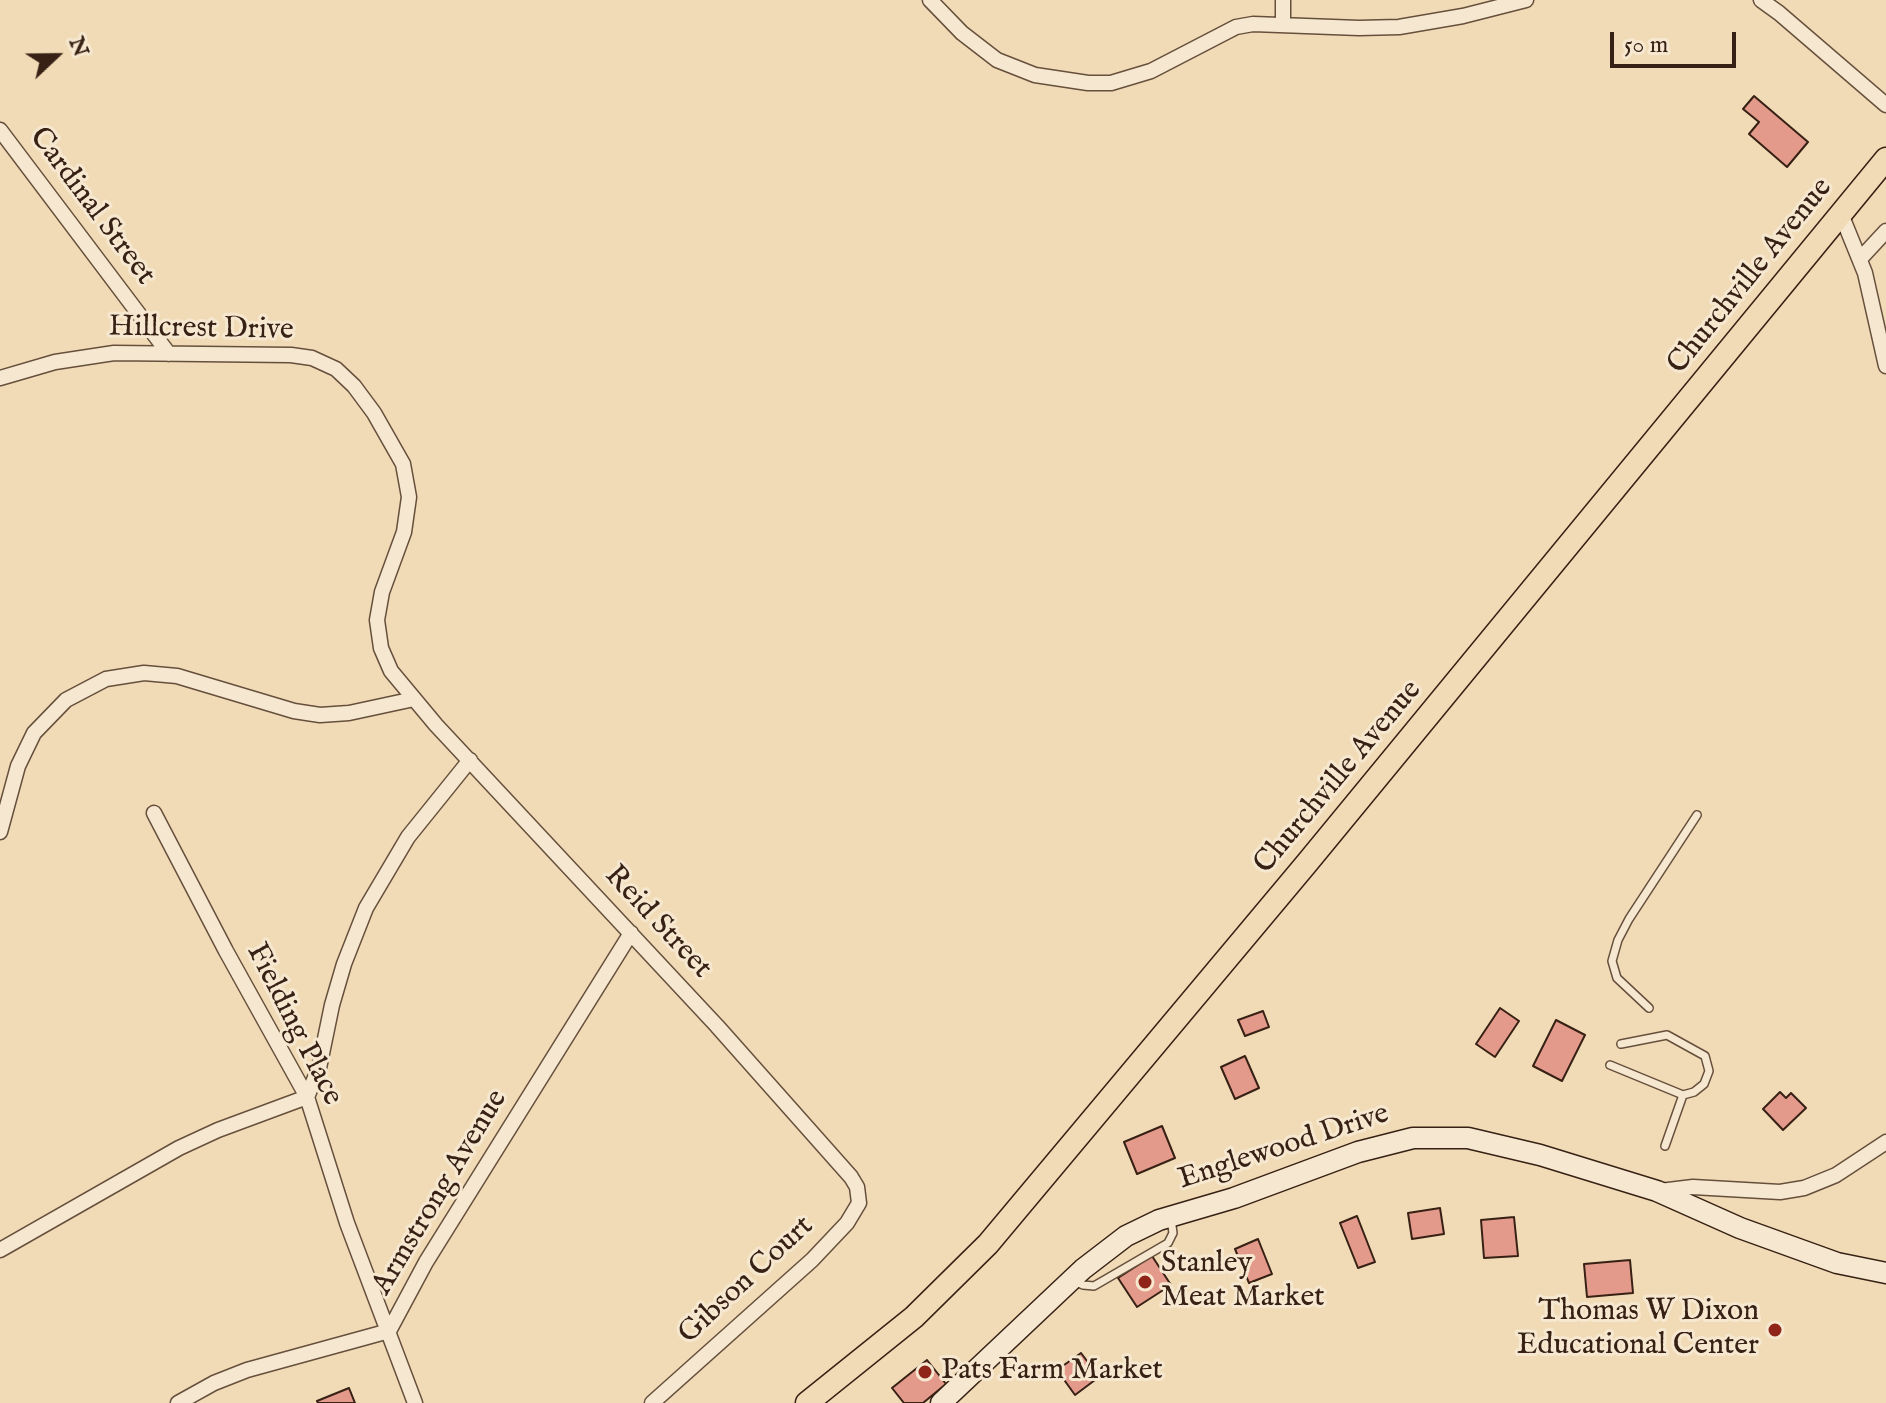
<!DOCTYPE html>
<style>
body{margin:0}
#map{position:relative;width:1886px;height:1403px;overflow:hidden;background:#f1dbb6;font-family:"IM FELL English",serif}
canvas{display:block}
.north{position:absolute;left:16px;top:16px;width:80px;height:80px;-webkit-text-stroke:6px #f6e8d0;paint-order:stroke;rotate:68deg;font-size:22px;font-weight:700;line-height:32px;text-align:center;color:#372014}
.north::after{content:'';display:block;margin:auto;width:28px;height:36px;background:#372014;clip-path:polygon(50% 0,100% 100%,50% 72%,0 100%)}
.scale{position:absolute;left:1610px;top:32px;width:126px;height:36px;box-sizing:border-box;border:4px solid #372014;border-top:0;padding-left:10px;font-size:24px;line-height:28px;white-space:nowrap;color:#372014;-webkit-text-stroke:6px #f6e8d0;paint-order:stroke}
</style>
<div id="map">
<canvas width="1886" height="1403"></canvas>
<div class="north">N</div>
<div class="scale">50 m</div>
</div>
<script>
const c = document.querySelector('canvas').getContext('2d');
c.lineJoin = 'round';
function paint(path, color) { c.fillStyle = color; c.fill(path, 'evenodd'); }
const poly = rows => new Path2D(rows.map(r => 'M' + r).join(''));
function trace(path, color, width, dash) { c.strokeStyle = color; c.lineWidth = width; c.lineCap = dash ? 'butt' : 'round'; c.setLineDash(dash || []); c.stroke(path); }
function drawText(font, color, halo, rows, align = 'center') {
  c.font = font + ' "IM FELL English",serif'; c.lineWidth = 6; c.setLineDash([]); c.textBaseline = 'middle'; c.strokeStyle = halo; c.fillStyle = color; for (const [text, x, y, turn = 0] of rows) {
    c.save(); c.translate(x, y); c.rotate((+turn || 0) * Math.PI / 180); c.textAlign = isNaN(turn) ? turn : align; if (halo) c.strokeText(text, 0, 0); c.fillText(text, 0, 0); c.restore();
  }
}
const building = poly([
 [1754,96,1808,142,1787,167,1749,134,1759,122,1743,109,1754,96],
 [1500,1008,1519,1021,1495,1057,1476,1044,1500,1008],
 [1263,1011,1269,1027,1245,1036,1238,1020,1263,1011],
 [1556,1020,1585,1035,1562,1081,1533,1066,1556,1020],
 [1245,1056,1259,1088,1235,1099,1221,1067,1245,1056],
 [1780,1092,1786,1098,1791,1093,1806,1108,1783,1130,1763,1109,1780,1092],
 [1162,1126,1175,1158,1137,1174,1124,1142,1162,1126],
 [1440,1208,1444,1234,1412,1239,1408,1213,1440,1208],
 [1357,1216,1375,1262,1358,1268,1340,1223,1357,1216],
 [1514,1217,1518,1256,1484,1258,1481,1220,1514,1217],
 [1258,1239,1272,1274,1249,1283,1235,1249,1258,1239],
 [1152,1256,1171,1285,1137,1307,1118,1278,1152,1256],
 [1630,1260,1633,1293,1587,1297,1584,1264,1630,1260],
 [1081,1353,1099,1377,1075,1395,1057,1370,1081,1353],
 [927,1360,946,1384,923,1403,904,1403,892,1388,927,1360],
 [349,1388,355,1403,318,1403,317,1401,349,1388]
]);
const lane = poly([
 [1649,1008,1617,978,1612,961,1618,940,1629,919,1697,815],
 [1610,1065,1683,1095,1694,1092,1704,1084,1709,1071,1705,1056,1667,1035,1621,1044],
 [1665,1146,1683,1095],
 [1074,1281,1083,1285,1094,1286,1168,1243,1173,1233,1171,1219]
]);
const street = poly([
 [930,0,962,33,997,60,1035,75,1088,83,1111,83,1151,71,1236,27,1253,24,1359,28,1399,27,1463,16,1526,0],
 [1283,0,1283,25],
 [1761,0,1779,13,1886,105],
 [0,130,169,354],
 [1841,214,1865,273,1886,366],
 [1860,259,1886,231],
 [0,378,55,362,114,353,291,355,312,358,336,369,354,386,374,413,403,464,409,497,404,532,382,592,377,620,381,648,391,671,436,725,717,1026,851,1177,857,1187,859,1203,847,1223,812,1260,652,1403],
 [154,813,226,951,307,1097,347,1223,415,1403],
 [0,832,18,766,34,733,66,700,106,679,144,673,177,676,294,711,320,715,349,713,414,699],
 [1660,1191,1693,1187,1780,1192,1804,1188,1836,1175,1886,1142],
 [0,1250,179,1148,218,1130,307,1097,319,1068,332,1005,344,964,366,908,408,837,470,760],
 [178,1403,214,1383,247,1370,389,1331,426,1262,631,933]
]);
const secondary = poly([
 [941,1403,1083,1269,1126,1236,1159,1220,1234,1198,1358,1152,1413,1138,1468,1138,1540,1155,1657,1191,1740,1228,1837,1263,1886,1273]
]);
const primary = poly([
 [807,1403,914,1317,988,1244,1307,863,1886,159]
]);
const markers = [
 [1145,1282,8,"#8f2418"],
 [1775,1330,8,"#8f2418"],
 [925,1372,8,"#8f2418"]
];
const streetNames = [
 ["Cardinal Street",91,207,53],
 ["Churchville Avenue",1751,277,-51],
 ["Hillcrest Drive",201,330,1],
 ["Churchville Avenue",1339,778,-50],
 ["Reid Street",657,923,47],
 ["Fielding Place",293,1025,63],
 ["Englewood Drive",1284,1148,-18],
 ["Armstrong Avenue",441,1193,-59],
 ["Gibson Court",747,1281,-43]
];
const poiNames = [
 ["Stanley",1161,1265],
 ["Meat Market",1161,1299],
 ["Thomas W Dixon",1759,1313,"right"],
 ["Educational Center",1759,1347,"right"],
 ["Pats Farm Market",941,1372]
];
paint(building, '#e39a8a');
trace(building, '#372014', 2);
trace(lane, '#664f3c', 10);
trace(street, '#664f3c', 17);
trace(secondary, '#372014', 23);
trace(primary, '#372014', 25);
trace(lane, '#f6e8d0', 7);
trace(street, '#f6e8d0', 14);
trace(secondary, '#f6e8d0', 20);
trace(primary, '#f1dbb6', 22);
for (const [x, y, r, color] of markers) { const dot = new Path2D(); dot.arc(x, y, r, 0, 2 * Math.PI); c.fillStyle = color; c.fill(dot); trace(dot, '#f6e8d0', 3); }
drawText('30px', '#372014', '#f6e8d0', streetNames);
drawText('30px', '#372014', '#f6e8d0', poiNames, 'left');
</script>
